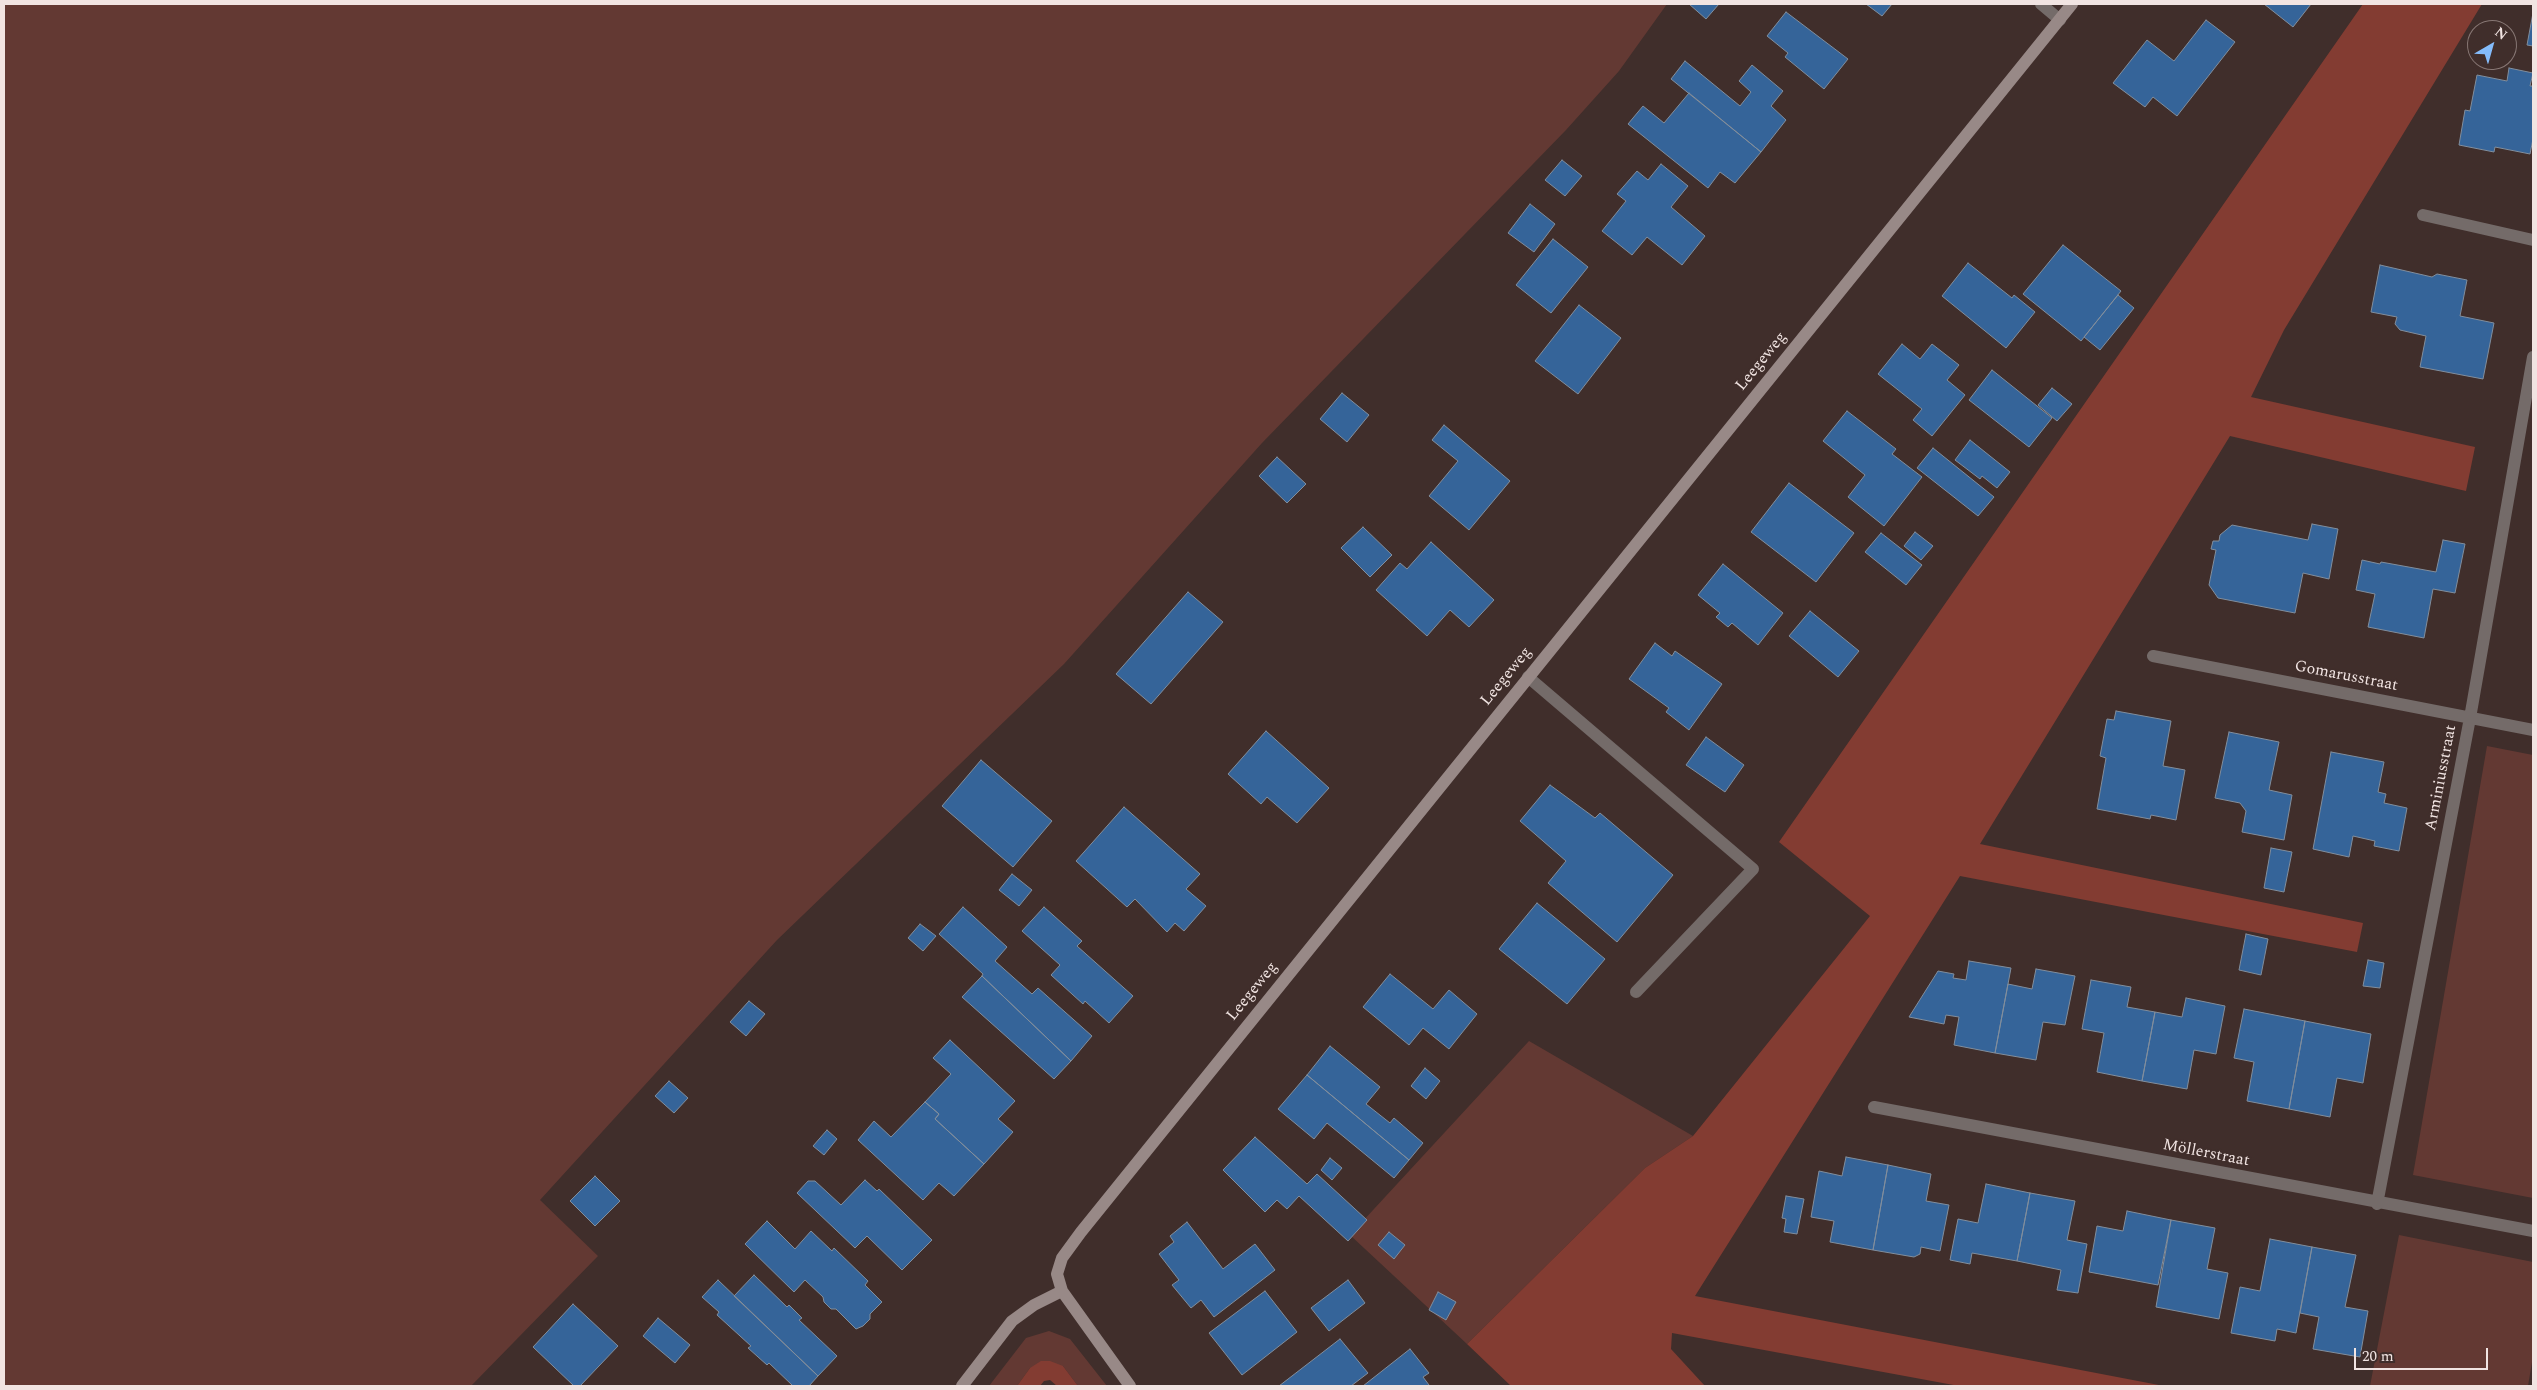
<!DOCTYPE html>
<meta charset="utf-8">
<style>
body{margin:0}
#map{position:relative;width:2537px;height:1390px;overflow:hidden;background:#402e2b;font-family:Spectral,serif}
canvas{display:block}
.frame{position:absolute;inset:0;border:5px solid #f1e4e2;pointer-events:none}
.north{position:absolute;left:2467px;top:20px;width:50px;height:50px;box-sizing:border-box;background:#402e2b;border:1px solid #877774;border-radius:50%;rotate:38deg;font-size:14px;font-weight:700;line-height:20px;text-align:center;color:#f1e4e2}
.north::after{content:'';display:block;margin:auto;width:18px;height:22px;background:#84bcfb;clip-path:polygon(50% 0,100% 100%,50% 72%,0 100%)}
.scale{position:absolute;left:2354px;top:1348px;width:134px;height:22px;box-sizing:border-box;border:2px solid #f1e4e2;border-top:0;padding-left:6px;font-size:15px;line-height:18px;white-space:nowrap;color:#f1e4e2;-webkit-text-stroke:4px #402e2b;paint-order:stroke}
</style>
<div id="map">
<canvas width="2537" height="1390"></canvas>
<div class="frame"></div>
<div class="north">N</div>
<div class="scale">20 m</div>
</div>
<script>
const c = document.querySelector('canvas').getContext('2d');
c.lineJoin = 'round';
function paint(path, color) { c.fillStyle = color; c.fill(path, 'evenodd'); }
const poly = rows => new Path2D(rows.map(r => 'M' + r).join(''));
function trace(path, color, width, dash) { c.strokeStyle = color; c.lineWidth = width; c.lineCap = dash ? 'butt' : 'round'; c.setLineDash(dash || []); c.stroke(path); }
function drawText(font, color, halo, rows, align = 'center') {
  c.font = font + ' Spectral,serif'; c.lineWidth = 4; c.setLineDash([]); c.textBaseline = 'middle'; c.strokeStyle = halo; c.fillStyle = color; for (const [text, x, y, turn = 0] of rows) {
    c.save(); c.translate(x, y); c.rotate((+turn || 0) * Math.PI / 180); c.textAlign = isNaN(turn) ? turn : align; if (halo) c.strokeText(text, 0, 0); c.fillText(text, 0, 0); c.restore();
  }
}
const green = poly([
 [4,4,1667,4,1619,71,1566,130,1262,443,1064,664,777,940,540,1200,598,1256,471,1386,4,1386],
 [2487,746,2533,755,2533,1198,2413,1175],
 [1529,1041,1693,1136,1645,1168,1467,1344,1350,1235],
 [2399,1235,2533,1262,2533,1356,2528,1386,2370,1386],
 [1049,1331,1070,1339,1107,1386,1078,1386,1063,1366,1030,1368,1017,1386,989,1386,1026,1338]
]);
const water = poly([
 [2363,4,2482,4,2284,330,2251,397,2475,447,2466,491,2230,436,1980,844,2363,923,2357,952,1960,876,1695,1296,2164,1386,1959,1386,1672,1333,1671,1349,1705,1386,1511,1386,1467,1344,1645,1168,1693,1136,1870,916,1779,842],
 [1041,1361,1050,1361,1063,1366,1078,1386,1057,1386,1050,1380,1044,1381,1040,1386,1017,1386,1030,1368]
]);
const building = poly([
 [1689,4,1719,4,1706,19,1689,4],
 [1866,4,1892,4,1882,16,1866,4],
 [2264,4,2311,4,2293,27,2264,4],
 [1786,12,1848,59,1824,89,1785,57,1788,53,1767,36,1786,12],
 [2533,13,2533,46,2527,45,2533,13],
 [2206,20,2235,42,2177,116,2153,97,2145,107,2113,83,2147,40,2174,61,2206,20],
 [1685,61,1740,106,1751,92,1739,81,1752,65,1783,91,1771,106,1786,120,1761,152,1671,79,1685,61],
 [2509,68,2533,73,2530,86,2533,86,2533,139,2530,154,2495,147,2494,152,2459,145,2465,110,2470,111,2477,75,2507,81,2509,68],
 [1689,93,1761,152,1735,183,1720,172,1708,188,1628,124,1643,106,1664,123,1689,93],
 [1562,160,1582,176,1565,196,1545,180,1562,160],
 [1661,164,1688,186,1671,207,1705,236,1682,265,1647,237,1632,255,1602,231,1626,201,1617,194,1637,171,1648,180,1661,164],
 [1530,204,1555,224,1534,252,1508,233,1530,204],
 [1553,239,1588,267,1551,313,1516,285,1553,239],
 [2063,245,2121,291,2081,341,2023,294,2063,245],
 [1968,263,2012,298,2014,295,2035,312,2006,348,1942,296,1968,263],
 [2380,265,2432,277,2437,274,2467,280,2460,316,2494,323,2483,379,2420,367,2426,336,2400,330,2395,324,2397,317,2371,312,2380,265],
 [2118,295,2134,308,2100,350,2084,337,2118,295],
 [1579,305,1621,338,1578,394,1535,361,1579,305],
 [1902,344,1920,359,1932,344,1959,365,1947,380,1965,395,1932,436,1913,420,1922,409,1878,374,1902,344],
 [1992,370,2052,418,2029,447,1969,400,1992,370],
 [2052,388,2072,404,2057,421,2038,405,2052,388],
 [1342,393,1369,415,1347,442,1320,419,1342,393],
 [1847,411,1896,449,1892,454,1922,477,1884,526,1848,497,1865,475,1823,441,1847,411],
 [1444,425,1510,481,1469,530,1429,496,1458,461,1432,440,1444,425],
 [1970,440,2010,472,1997,488,1982,476,1980,479,1955,460,1970,440],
 [1933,448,1994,497,1978,516,1917,468,1933,448],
 [1277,457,1306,484,1287,503,1259,476,1277,457],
 [1789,483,1854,533,1816,582,1751,532,1789,483],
 [2312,524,2338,529,2329,579,2303,573,2295,613,2218,598,2209,585,2216,550,2211,549,2213,541,2219,541,2220,535,2232,525,2308,540,2312,524],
 [1363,527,1392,555,1370,577,1341,548,1363,527],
 [1915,532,1933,546,1921,560,1904,546,1915,532],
 [1881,533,1922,565,1906,585,1865,552,1881,533],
 [2443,540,2465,544,2455,593,2433,589,2424,638,2368,627,2375,594,2356,590,2362,560,2380,564,2381,562,2436,572,2443,540],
 [1431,542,1494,600,1469,627,1450,610,1427,636,1376,590,1400,563,1407,569,1431,542],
 [1723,564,1783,613,1758,645,1732,623,1728,627,1716,617,1720,613,1698,595,1723,564],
 [1188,592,1223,622,1151,704,1116,674,1188,592],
 [1810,611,1859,651,1838,677,1789,636,1810,611],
 [1655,643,1672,656,1675,651,1722,684,1689,730,1666,712,1669,708,1629,679,1655,643],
 [2116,711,2171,721,2163,766,2185,770,2176,820,2151,815,2150,819,2097,809,2106,758,2100,756,2107,719,2114,720,2116,711],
 [1266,731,1329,788,1297,823,1267,797,1261,804,1228,774,1266,731],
 [2229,732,2279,742,2269,790,2292,795,2284,840,2242,832,2246,811,2240,803,2215,798,2229,732],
 [1706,737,1744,765,1725,792,1686,765,1706,737],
 [2331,752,2384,762,2378,792,2386,794,2384,803,2407,808,2399,851,2374,846,2375,841,2353,836,2349,857,2313,849,2331,752],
 [981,760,1052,821,1013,867,942,806,981,760],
 [1550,785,1595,818,1600,813,1673,875,1617,942,1548,883,1566,861,1520,821,1550,785],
 [1124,807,1200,874,1186,889,1206,906,1184,931,1175,923,1167,932,1135,899,1127,907,1076,861,1124,807],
 [2271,848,2292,852,2284,892,2264,888,2271,848],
 [1012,874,1032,890,1019,906,999,890,1012,874],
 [1537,903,1605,959,1567,1004,1499,949,1537,903],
 [963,907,1007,947,995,961,1032,994,1038,988,1092,1036,1071,1061,982,976,983,974,939,934,963,907],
 [1044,907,1082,941,1077,946,1133,996,1109,1023,1085,1001,1083,1004,1051,975,1060,965,1022,931,1044,907],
 [920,924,936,936,923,951,908,938,920,924],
 [2246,934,2268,939,2261,975,2239,970,2246,934],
 [2368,960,2384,963,2380,988,2363,986,2368,960],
 [1969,961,2011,968,1995,1053,1954,1045,1959,1017,1946,1015,1944,1024,1909,1017,1938,971,1954,974,1953,978,1966,980,1969,961],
 [2036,969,2075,976,2065,1025,2043,1022,2036,1060,1995,1053,2008,984,2032,989,2036,969],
 [1390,974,1433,1009,1449,990,1477,1014,1449,1049,1423,1028,1409,1045,1363,1007,1390,974],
 [982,976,1071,1061,1054,1079,962,997,982,976],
 [2091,980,2131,987,2127,1007,2155,1012,2142,1081,2097,1072,2104,1033,2082,1029,2091,980],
 [2186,998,2225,1006,2216,1054,2194,1050,2187,1089,2142,1081,2155,1012,2182,1017,2186,998],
 [749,1001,765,1014,746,1036,730,1022,749,1001],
 [2244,1009,2305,1021,2289,1109,2247,1101,2254,1062,2234,1058,2244,1009],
 [2305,1021,2371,1034,2363,1083,2337,1078,2330,1117,2289,1109,2305,1021],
 [950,1040,1015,1101,998,1119,1013,1132,984,1164,935,1119,939,1114,925,1102,951,1074,933,1058,950,1040],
 [1330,1046,1380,1087,1366,1104,1390,1123,1394,1118,1423,1143,1409,1160,1307,1075,1330,1046],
 [1425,1068,1440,1081,1426,1099,1411,1086,1425,1068],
 [1307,1075,1409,1160,1394,1178,1327,1123,1314,1139,1278,1109,1307,1075],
 [669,1081,688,1098,674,1113,655,1096,669,1081],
 [925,1102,939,1114,935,1119,984,1164,954,1196,939,1183,923,1200,858,1140,874,1121,891,1137,925,1102],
 [827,1130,837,1139,824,1155,813,1146,827,1130],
 [1255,1137,1307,1184,1317,1174,1367,1220,1348,1241,1299,1196,1287,1209,1277,1200,1265,1212,1223,1170,1255,1137],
 [1846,1157,1888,1165,1873,1250,1830,1242,1834,1221,1811,1217,1819,1171,1842,1176,1846,1157],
 [1330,1158,1342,1168,1332,1180,1321,1170,1330,1158],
 [1888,1165,1931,1174,1926,1201,1949,1205,1940,1251,1921,1247,1920,1254,1914,1257,1873,1250,1888,1165],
 [595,1176,620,1201,595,1226,570,1201,595,1176],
 [865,1180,877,1191,879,1189,932,1240,902,1270,867,1236,855,1248,797,1193,808,1181,815,1181,841,1205,865,1180],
 [1986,1184,2030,1193,2017,1261,1972,1253,1970,1264,1950,1260,1958,1219,1978,1223,1986,1184],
 [2030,1193,2075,1201,2067,1240,2087,1244,2078,1293,2057,1290,2061,1270,2017,1261,2030,1193],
 [1786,1196,1804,1199,1797,1234,1784,1232,1786,1219,1782,1218,1786,1196],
 [2127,1211,2171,1220,2158,1285,2089,1272,2097,1226,2123,1231,2127,1211],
 [2171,1220,2215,1228,2207,1269,2228,1273,2219,1319,2156,1307,2171,1220],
 [767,1221,795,1249,811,1231,832,1251,834,1248,868,1281,865,1285,882,1302,870,1314,870,1319,863,1326,856,1329,836,1309,831,1309,824,1302,823,1297,805,1280,794,1292,745,1244,767,1221],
 [1187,1222,1223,1269,1255,1244,1275,1270,1214,1317,1201,1300,1191,1308,1172,1285,1179,1280,1159,1254,1174,1242,1170,1236,1187,1222],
 [1389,1232,1405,1245,1394,1259,1378,1245,1389,1232],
 [2270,1239,2312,1247,2296,1333,2277,1329,2275,1341,2231,1333,2240,1287,2260,1291,2270,1239],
 [2312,1247,2356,1255,2345,1307,2368,1311,2360,1357,2313,1349,2319,1317,2300,1313,2312,1247],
 [754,1275,787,1307,789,1305,802,1318,799,1320,837,1356,818,1376,734,1296,754,1275],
 [718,1280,818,1376,809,1386,793,1386,769,1363,767,1365,748,1348,751,1346,717,1315,719,1312,702,1297,718,1280],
 [1348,1280,1365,1303,1329,1331,1311,1308,1348,1280],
 [1265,1291,1297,1332,1242,1375,1209,1333,1265,1291],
 [1438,1292,1456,1302,1446,1320,1429,1310,1438,1292],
 [573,1304,618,1346,580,1386,574,1386,533,1347,573,1304],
 [658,1318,690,1345,675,1363,643,1336,658,1318],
 [1340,1339,1368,1373,1351,1386,1279,1386,1340,1339],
 [1410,1349,1429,1373,1423,1377,1429,1385,1427,1386,1363,1386,1410,1349]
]);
const lane = poly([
 [1528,677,1753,869,1636,992]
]);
const street = poly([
 [2041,4,2060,20],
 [2423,215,2533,240],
 [2153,656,2533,730],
 [1874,1107,2533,1231],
 [2377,1204,2470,718,2533,357]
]);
const secondary = poly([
 [962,1386,1012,1321,1034,1305,1062,1291],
 [1130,1386,1062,1291,1057,1274,1062,1258,1081,1232,2072,4]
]);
const streetNames = [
 ["Leegeweg",1762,362,-51],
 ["Leegeweg",1507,677,-51],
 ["Gomarusstraat",2346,677,11],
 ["Arminiusstraat",2442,778,-79],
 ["Leegeweg",1253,992,-51],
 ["Möllerstraat",2206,1154,11]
];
paint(green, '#633933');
paint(water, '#833c32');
paint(building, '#356499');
trace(building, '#818e9d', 1);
trace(lane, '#746b69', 12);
trace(street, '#746b69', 12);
trace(secondary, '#988987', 12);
drawText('16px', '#f1e4e2', '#402e2b', streetNames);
</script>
